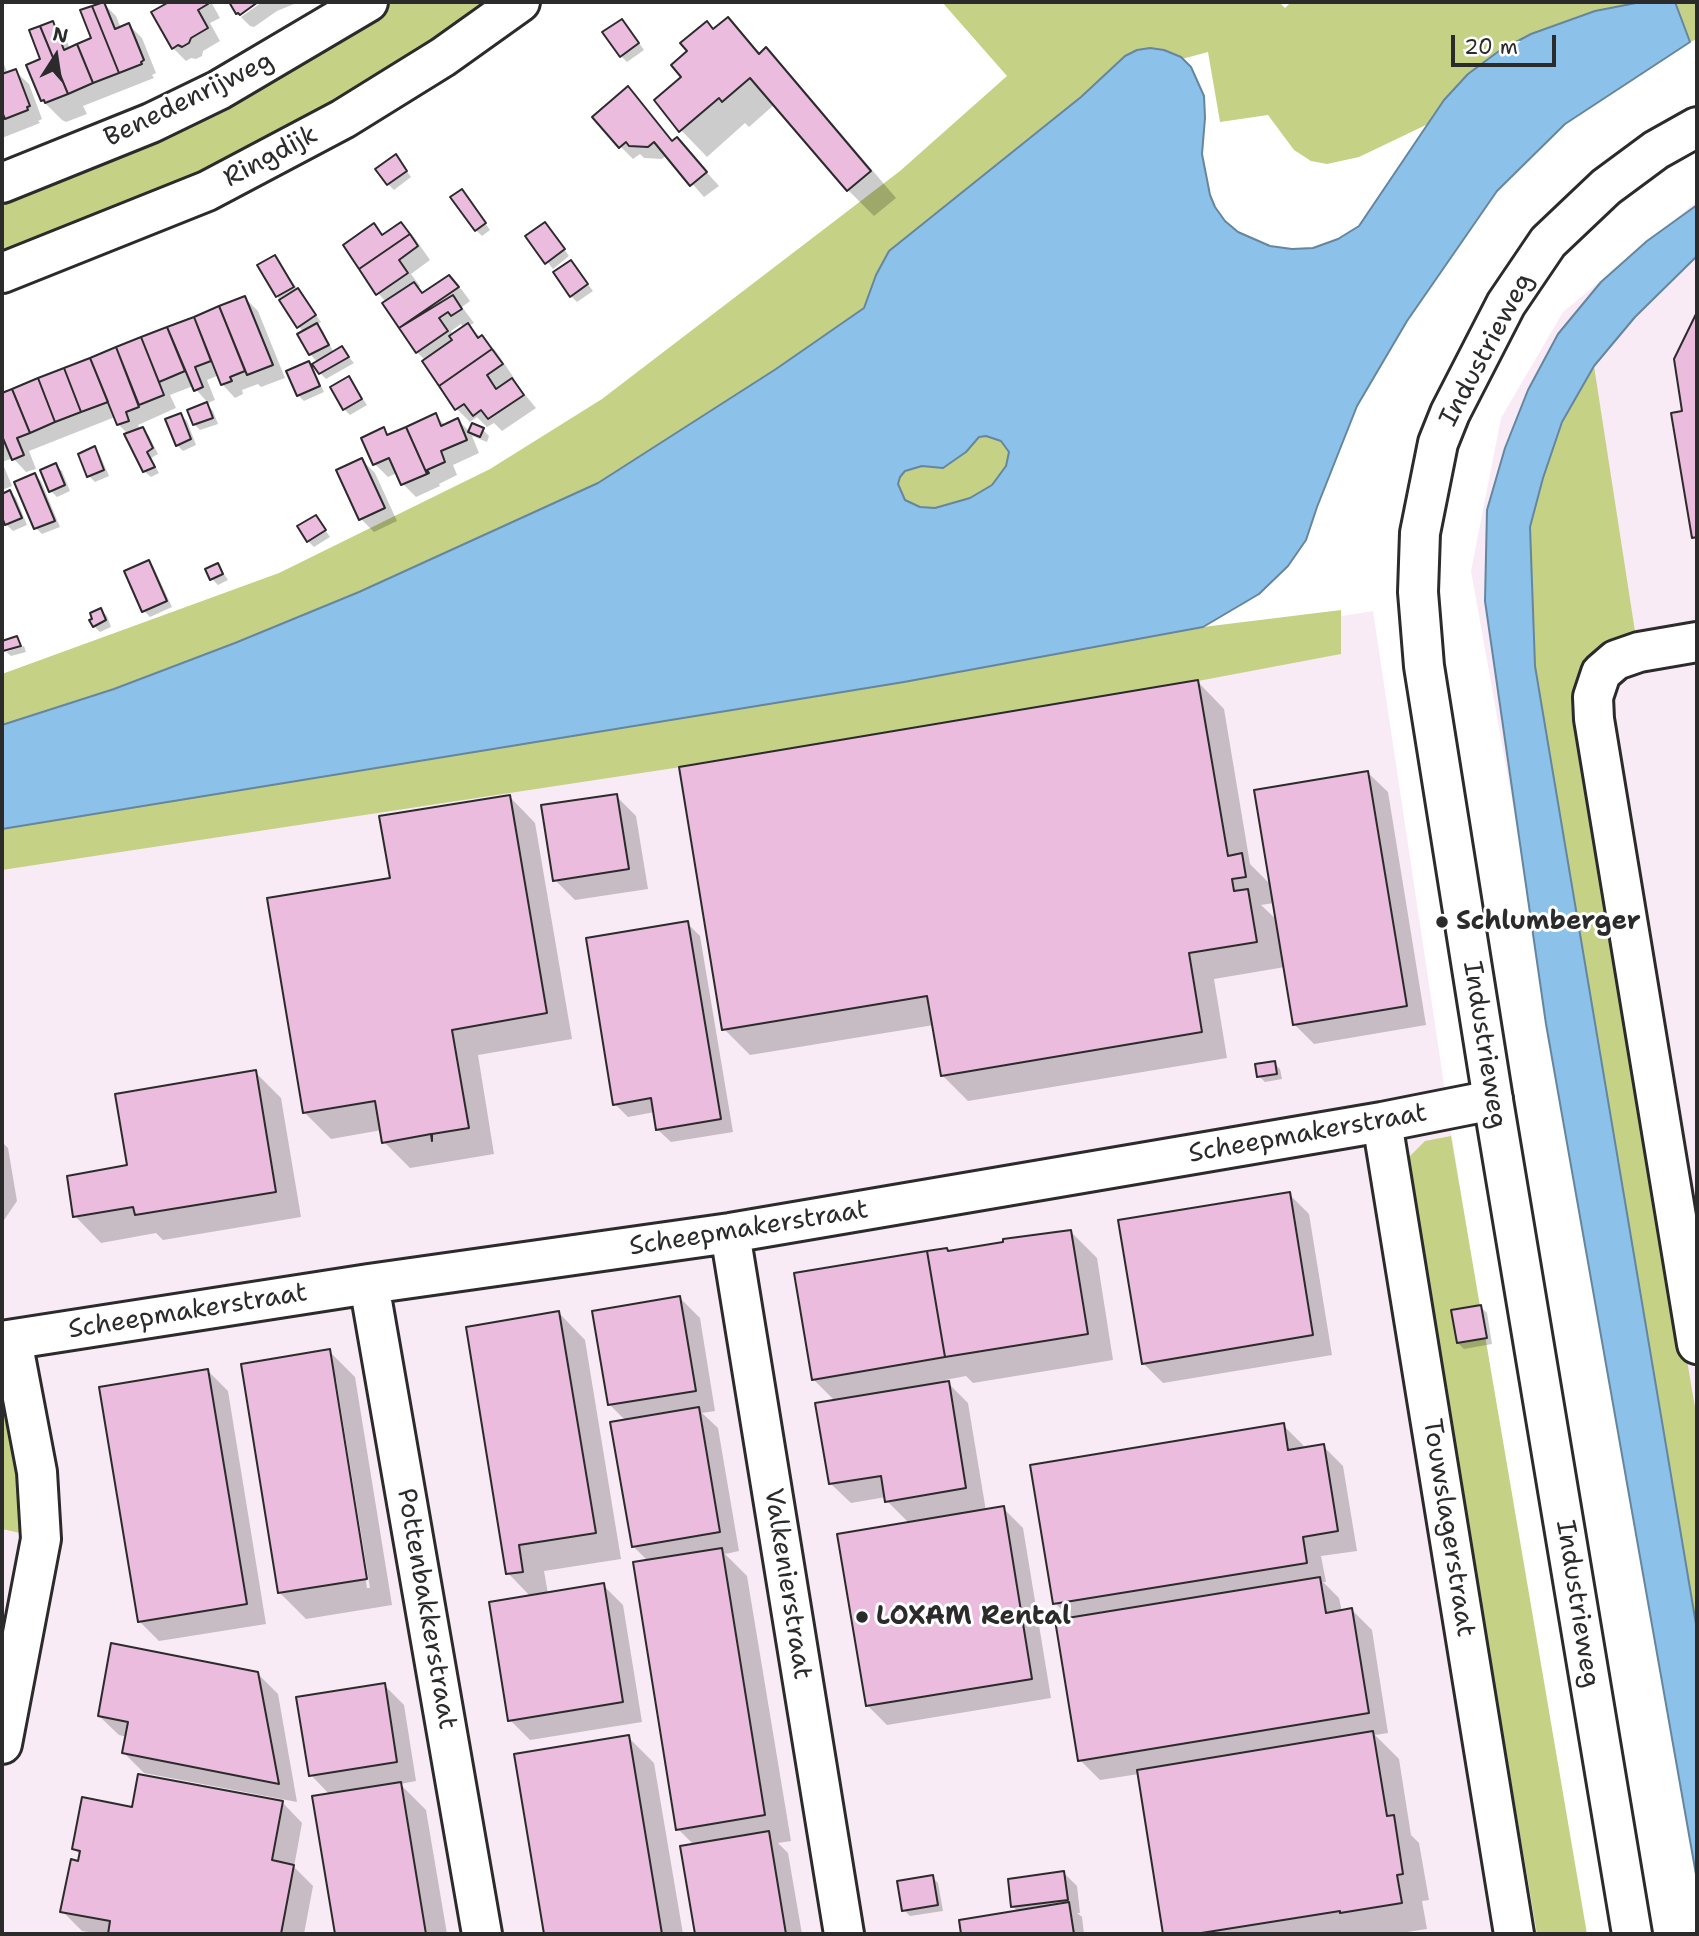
<!DOCTYPE html>
<style>
body{margin:0}
#map{position:relative;width:1699px;height:1936px;overflow:hidden;background:#fff;font-family:"Shantell Sans",sans-serif}
canvas{display:block}
.frame{position:absolute;inset:0;border:4px solid #2b2b2b;pointer-events:none}
.north{position:absolute;left:21px;top:21px;width:70px;height:70px;-webkit-text-stroke:5px #fff;paint-order:stroke;rotate:12deg;font-size:19px;font-weight:700;line-height:28px;text-align:center;color:#2b2b2b}
.north::after{content:'';display:block;margin:auto;width:24px;height:32px;background:#2b2b2b;clip-path:polygon(50% 0,100% 100%,50% 72%,0 100%)}
.scale{position:absolute;left:1451px;top:35px;width:105px;height:32px;box-sizing:border-box;border:4px solid #2b2b2b;border-top:0;padding-left:9px;font-size:21px;line-height:24px;white-space:nowrap;color:#2b2b2b;-webkit-text-stroke:5px #fff;paint-order:stroke}
</style>
<div id="map">
<canvas width="1699" height="1936"></canvas>
<div class="frame"></div>
<div class="north">N</div>
<div class="scale">20 m</div>
</div>
<script>
const c = document.querySelector('canvas').getContext('2d');
c.lineJoin = 'round';
function paint(path, color) { c.fillStyle = color; c.fill(path, 'evenodd'); }
const poly = rows => new Path2D(rows.map(r => 'M' + r).join(''));
function trace(path, color, width, dash) { c.strokeStyle = color; c.lineWidth = width; c.lineCap = dash ? 'butt' : 'round'; c.setLineDash(dash || []); c.stroke(path); }
function drawText(font, color, halo, rows, align = 'center') {
  c.font = font + ' "Shantell Sans",sans-serif'; c.lineWidth = 6; c.setLineDash([]); c.textBaseline = 'middle'; c.strokeStyle = halo; c.fillStyle = color; for (const [text, x, y, turn = 0] of rows) {
    c.save(); c.translate(x, y); c.rotate((+turn || 0) * Math.PI / 180); c.textAlign = isNaN(turn) ? turn : align; if (halo) c.strokeText(text, 0, 0); c.fillText(text, 0, 0); c.restore();
  }
}
const built = poly([
 [1697,201,1697,1835,1471,571,1501,418,1563,312],
 [1373,611,1451,1131,1580,1934,2,1934,2,833]
]);
const green = poly([
 [392,2,501,2,310,127,2,258,2,198,317,49],
 [942,2,1279,2,1285,8,1291,2,1641,2,1595,11,1531,34,1499,51,1468,74,1444,100,1428,124,1359,157,1327,164,1311,161,1294,150,1268,115,1220,122,1208,52,1182,59,1150,48,1137,50,1125,56,1081,97,889,251,876,275,864,308,776,369,598,483,359,592,235,643,114,689,2,725,2,674,279,573,490,469,602,399,900,171,1007,76],
 [1675,2,1697,2,1697,39,1690,42],
 [1594,366,1636,638,1615,642,1598,649,1586,668,1628,1013,1697,1419,1697,1630,1535,666,1530,527,1543,478,1562,422],
 [987,436,1001,441,1009,452,1006,466,992,485,970,498,935,508,920,507,905,500,898,484,900,477,905,471,922,466,943,468,966,452,979,437],
 [1341,610,1341,654,1198,681,681,767,2,870,2,829,904,682,1203,627],
 [1451,1136,1587,1934,1537,1934,1408,1174,1408,1158,1425,1141],
 [2,1390,23,1424,25,1534,2,1529]
]);
const water = poly([
 [1641,2,1675,2,1690,42,1565,124,1497,191,1407,321,1357,406,1317,507,1306,540,1288,566,1259,594,1203,627,904,682,2,829,2,725,114,689,235,643,359,592,598,483,776,369,864,308,876,275,889,251,1081,97,1125,56,1137,50,1150,48,1164,50,1181,57,1191,67,1204,96,1205,118,1202,154,1210,195,1215,207,1225,221,1238,232,1270,246,1292,249,1313,248,1338,239,1359,226,1444,100,1468,74,1499,51,1531,34,1595,11,1641,2],
 [986,436,1001,441,1009,452,1006,466,992,485,970,498,935,508,920,507,905,500,898,484,900,477,905,471,922,466,943,468,966,452,979,437,986,436],
 [1697,205,1697,256,1635,317,1594,366,1562,422,1543,478,1530,527,1535,666,1697,1630,1697,1880,1546,1024,1485,601,1487,510,1505,448,1528,390,1558,334,1601,282,1647,241,1697,205]
]);
const shadow = poly([
 [173,2,211,2,220,18,210,23,220,41,203,51,202,56,196,59,191,58,186,61,173,48,154,12],
 [262,2,299,2,277,11,254,27,250,26,241,17],
 [103,3,116,16,121,28,129,25,142,38,156,73,152,75,154,78,83,106,87,114,66,122,62,120,42,100,43,60,52,23,65,36,70,49,93,39],
 [727,19,761,54,766,50,792,76,896,198,874,216,848,190,775,104,749,127,745,123,707,157,681,130,684,77,714,31],
 [628,27,644,50,627,62,621,56],
 [2,60,8,74,15,71,29,84,42,119,38,121,40,123,2,138],
 [628,88,673,142,677,139,719,186,704,197,667,155,662,159,644,158,640,154,633,159,620,146],
 [401,163,411,177,394,190,388,184],
 [467,198,490,230,482,236,476,230],
 [401,224,414,237,430,260,411,274,420,286,418,288,424,294,449,277,462,290,470,301,462,307,474,323,468,326,495,350,514,378,512,379,536,408,502,431,494,423,487,427,477,417,470,422,457,409,426,361,417,352,385,304,386,302,378,293,374,225,384,236],
 [461,324,464,328,453,335,451,331],
 [550,230,569,256,553,269,528,236],
 [275,257,321,322,317,325,323,331,334,353,342,349,354,363,326,379,320,373,318,363,310,354,303,332,277,296],
 [571,262,593,291,577,302,571,296],
 [245,298,258,311,285,378,261,387,258,384,242,390,243,394,235,398,222,384,219,375,207,380,215,400,208,403,193,386,170,395,176,408,138,425,140,430,143,429,149,436,158,454,151,458,159,473,151,477,144,471,128,434,118,424,115,417,29,451,36,469,26,472,13,458,2,462,12,486,2,490,2,395],
 [1697,316,1697,541,1693,537,1684,412,1676,359],
 [308,364,314,370,324,392,304,401,298,395],
 [349,378,367,405,350,415,344,409],
 [207,405,213,411,218,424,200,430,194,424],
 [181,415,187,421,196,445,183,451,177,445],
 [435,415,446,426,458,420,470,432,473,425,483,430,489,436,487,442,472,436,479,453,453,465,457,475,439,484,440,486,416,497,403,484,397,473,388,477,375,464,363,439,384,430,390,436],
 [94,449,100,455,109,476,95,482,89,476],
 [362,460,375,473,397,521,374,532,360,518],
 [56,465,62,471,70,491,57,497,51,491],
 [35,475,41,481,60,527,42,534,36,528],
 [10,492,16,498,27,525,13,531,7,525,2,513,2,495],
 [316,517,330,537,314,547,308,541],
 [148,562,154,568,172,607,150,617,144,611],
 [218,565,228,580,218,585,212,579],
 [100,610,107,616,111,627,100,632,94,626],
 [24,646,26,652,11,656,6,652],
 [1198,682,1224,709,1250,864,1271,885,1368,773,1388,792,1426,1025,1314,1044,1294,1024,1285,967,1214,979,1227,1058,968,1101,942,1075,934,1025,750,1055,724,1029],
 [1274,903,1278,921,1261,905],
 [509,796,535,823,572,1039,478,1055,494,1154,410,1168,384,1142,382,1130,331,1139,304,1112,392,879],
 [616,796,636,816,648,889,575,900,555,880],
 [687,923,700,936,733,1132,671,1142,657,1129,655,1112,628,1117,615,1104],
 [1274,1063,1280,1069,1282,1079,1265,1082,1259,1076],
 [255,1072,281,1098,301,1217,163,1240,156,1233,101,1243,75,1216,129,1167],
 [2,1142,8,1148,17,1201,2,1223],
 [1289,1194,1309,1214,1332,1355,1163,1383,1143,1363],
 [1071,1232,1097,1258,1113,1360,973,1383,966,1376,945,1380,968,1403,986,1511,1003,1508,1023,1528,1051,1698,887,1725,867,1705,910,1524,887,1501,886,1497,851,1503,831,1484,836,1402,813,1379,950,1253],
 [680,1298,700,1318,715,1411,702,1413,718,1428,739,1551,725,1554,747,1576,791,1841,778,1843,788,1853,802,1934,696,1934,682,1847,694,1845,678,1829,648,1561,633,1546,626,1421,610,1405],
 [1481,1307,1487,1313,1492,1344,1464,1349,1458,1343],
 [559,1313,585,1340,621,1559,544,1571,548,1594,603,1585,623,1605,642,1722,530,1740,510,1720,531,1597,508,1573],
 [329,1351,355,1377,392,1605,306,1619,280,1593],
 [333,1379,336,1379,370,1588,367,1588],
 [208,1371,228,1391,266,1624,159,1641,139,1621],
 [1283,1425,1303,1445,1304,1449,1323,1446,1343,1466,1357,1551,1321,1556,1326,1582,1323,1582,1339,1598,1342,1612,1352,1610,1372,1630,1388,1733,1375,1735,1399,1759,1411,1835,1419,1843,1429,1900,1422,1901,1427,1929,1394,1934,1165,1934,1139,1774,1100,1780,1080,1760,1071,1619,1055,1603],
 [258,1674,278,1694,297,1802,144,1773,124,1753,127,1737,119,1735,99,1716],
 [384,1685,404,1705,416,1781,400,1784,426,1810,447,1934,337,1934,314,1798,330,1795,311,1775],
 [628,1737,654,1763,683,1934,545,1934,516,1755],
 [283,1803,302,1823,294,1867,313,1886,304,1934,100,1934,82,1931,62,1911,81,1855,74,1849,133,1809],
 [1064,1873,1077,1886,1080,1913,1077,1913,1082,1917,1084,1934,963,1934,961,1922,1019,1912,1013,1907],
 [932,1877,938,1883,943,1911,910,1916,904,1910]
]);
const building = poly([
 [104,2,115,29,129,23,144,60,141,62,142,64,119,73,92,6,104,2],
 [169,2,206,2,208,4,198,10,208,28,191,38,189,43,182,47,178,45,172,49,151,12,169,2],
 [229,2,258,2,240,15,238,13,236,14,229,2],
 [92,6,119,73,93,83,77,44,91,38,80,10,92,6],
 [728,17,759,54,766,47,871,171,847,191,750,78,722,102,719,98,679,132,654,100,681,77,671,65,687,51,680,43,707,21,713,29,728,17],
 [622,19,639,43,620,57,602,32,622,19],
 [53,21,64,50,77,44,93,83,68,94,40,26,53,21],
 [40,26,68,94,45,103,44,100,41,101,26,65,40,59,29,30,40,26],
 [16,69,30,106,27,107,28,110,5,119,2,112,2,74,16,69],
 [628,86,672,141,677,137,707,172,690,186,654,142,648,147,629,146,626,142,619,148,592,117,628,86],
 [396,154,407,171,387,185,375,169,396,154],
 [462,189,486,223,475,231,450,197,462,189],
 [401,222,410,234,359,269,343,245,374,223,382,235,401,222],
 [545,222,565,249,545,264,525,236,545,222],
 [410,234,418,246,399,260,408,273,376,295,359,269,410,234],
 [275,255,294,287,276,297,257,265,275,255],
 [571,260,588,284,570,297,553,272,571,260],
 [449,275,459,287,399,328,382,303,414,282,422,293,449,275],
 [298,288,316,315,297,328,279,300,298,288],
 [453,295,462,309,451,316,448,312,439,318,448,331,416,353,399,328,453,295],
 [245,296,273,365,247,375,219,306,245,296],
 [219,306,245,371,230,377,232,381,221,385,194,317,219,306],
 [1697,312,1697,537,1692,538,1671,413,1682,411,1674,359,1697,312],
 [194,317,211,361,195,367,203,387,194,391,167,327,194,317],
 [317,323,329,345,309,355,297,334,317,323],
 [468,323,478,338,482,335,492,349,439,386,422,361,452,340,449,336,468,323],
 [167,327,185,371,159,382,141,337,167,327],
 [141,337,164,395,139,405,116,347,141,337],
 [342,346,349,357,319,374,312,364,342,346],
 [116,347,139,407,126,412,129,421,117,425,90,358,116,347],
 [492,349,503,364,487,375,496,389,512,378,524,395,488,419,481,410,473,416,464,404,455,410,439,386,492,349],
 [90,358,108,402,81,412,64,368,90,358],
 [309,361,320,386,297,396,286,371,309,361],
 [64,368,81,412,55,422,38,378,64,368],
 [349,376,362,399,343,410,330,387,349,376],
 [38,378,55,422,30,433,12,389,38,378],
 [12,389,30,433,17,438,24,455,12,460,2,436,2,393,12,389],
 [207,402,213,418,193,425,187,410,207,402],
 [181,413,191,439,176,446,165,419,181,413],
 [436,413,441,426,458,418,467,440,441,451,445,462,427,470,429,473,427,474,406,427,436,413],
 [472,423,484,428,480,437,468,432,472,423],
 [143,427,153,448,147,452,155,467,143,472,124,434,143,427],
 [384,427,387,435,406,427,427,474,401,485,389,458,373,465,361,438,384,427],
 [95,446,104,470,87,477,78,454,95,446],
 [362,458,385,508,359,520,336,470,362,458],
 [56,463,65,485,49,492,40,470,56,463],
 [35,473,55,521,34,529,14,482,35,473],
 [10,490,22,518,5,525,2,517,2,494,10,490],
 [316,515,326,530,307,542,297,526,316,515],
 [149,560,167,601,142,612,124,571,149,560],
 [218,563,223,574,210,580,205,569,218,563],
 [101,608,106,620,93,627,89,620,92,619,90,613,101,608],
 [17,636,21,646,3,651,2,641,17,636],
 [1198,680,1228,856,1242,853,1246,877,1232,879,1234,891,1248,889,1257,942,1189,953,1202,1032,941,1076,927,996,722,1030,679,767,1198,680],
 [1368,771,1407,1006,1293,1025,1254,790,1368,771],
 [617,794,629,869,553,881,541,805,617,794],
 [510,795,547,1013,452,1030,469,1128,432,1134,432,1141,431,1134,382,1143,375,1101,303,1113,267,898,390,878,379,816,510,795],
 [688,921,721,1119,656,1130,651,1098,613,1105,586,938,688,921],
 [1275,1061,1277,1074,1257,1077,1255,1064,1275,1061],
 [256,1070,276,1192,135,1215,133,1207,73,1217,67,1176,127,1165,115,1094,256,1070],
 [1290,1192,1313,1335,1142,1364,1118,1220,1290,1192],
 [1071,1230,1088,1334,945,1357,927,1251,947,1248,948,1251,1003,1242,1003,1239,1071,1230],
 [927,1251,945,1357,812,1380,794,1273,927,1251],
 [680,1296,696,1391,608,1405,592,1311,680,1296],
 [1481,1305,1487,1338,1457,1343,1451,1310,1481,1305],
 [559,1311,596,1533,519,1545,523,1572,506,1574,466,1327,559,1311],
 [330,1349,367,1579,278,1593,241,1364,330,1349],
 [208,1369,247,1604,138,1622,99,1387,208,1369],
 [949,1381,966,1488,885,1502,881,1476,829,1484,815,1403,949,1381],
 [699,1407,720,1532,632,1547,610,1422,699,1407],
 [1284,1423,1288,1450,1324,1444,1338,1531,1303,1537,1307,1563,1053,1604,1030,1465,1284,1423],
 [1004,1506,1032,1679,866,1706,837,1534,1004,1506],
 [722,1548,765,1815,676,1830,633,1562,722,1548],
 [1320,1577,1326,1613,1352,1608,1369,1713,1078,1761,1055,1620,1320,1577],
 [604,1583,623,1702,508,1721,489,1602,604,1583],
 [111,1643,258,1672,279,1784,122,1753,128,1722,98,1716,111,1643],
 [385,1683,397,1762,309,1776,296,1697,385,1683],
 [1373,1731,1387,1816,1394,1815,1403,1874,1397,1875,1402,1903,1340,1913,1340,1911,1195,1934,1163,1934,1137,1770,1373,1731],
 [629,1735,662,1934,544,1934,514,1754,629,1735],
 [138,1774,283,1801,272,1860,294,1865,281,1934,108,1934,110,1921,60,1912,71,1859,78,1861,80,1851,72,1849,82,1797,132,1807,138,1774],
 [401,1782,426,1934,335,1934,312,1796,401,1782],
 [769,1831,786,1934,695,1934,680,1846,769,1831],
 [1064,1871,1068,1900,1011,1907,1008,1879,1064,1871],
 [933,1875,938,1905,902,1911,897,1881,933,1875],
 [1069,1902,1074,1934,961,1934,959,1920,1069,1902]
]);
const street = poly([
 [2,183,151,123,219,90,368,2],
 [2,273,207,191,343,119,443,57,520,2],
 [1697,642,1639,652,1616,660,1601,673,1593,697,1594,719,1697,1344],
 [1382,1122,1514,1934],
 [730,1233,844,1934],
 [369,1284,482,1934],
 [2,1341,369,1284,730,1233,1382,1122,1493,1100],
 [2,1744,41,1539,37,1472,12,1340]
]);
const secondary = poly([
 [1632,1934,1493,1100,1424,666,1418,592,1420,533,1438,443,1450,413,1506,304,1548,242,1606,187,1656,150,1697,127]
]);
const markers = [
 [1442,922,7,"#2b2b2b"],
 [862,1617,7,"#2b2b2b"]
];
const streetNames = [
 ["Benedenrijweg",189,100,-26],
 ["Ringdijk",271,157,-28],
 ["Industrieweg",1487,350,-62],
 ["Industrieweg",1484,1045,81],
 ["Scheepmakerstraat",1308,1134,-10],
 ["Scheepmakerstraat",749,1229,-9],
 ["Scheepmakerstraat",188,1312,-9],
 ["Touwslagerstraat",1448,1528,81],
 ["Valkenierstraat",787,1584,81],
 ["Industrieweg",1577,1604,81],
 ["Pottenbakkerstraat",426,1609,80]
];
const poiNames = [
 ["Schlumberger",1456,922],
 ["LOXAM Rental",876,1617]
];
paint(built, '#f9ebf5');
paint(green, '#c5d285');
paint(water, '#8cc2ea');
trace(water, '#65869e', 2);
paint(shadow, '#0003');
paint(building, '#ebbcde');
trace(building, '#2b2b2b', 2);
trace(street, '#2b2b2b', 44);
trace(secondary, '#2b2b2b', 44);
trace(street, '#fff', 38);
trace(secondary, '#fff', 38);
for (const [x, y, r, color] of markers) { const dot = new Path2D(); dot.arc(x, y, r, 0, 2 * Math.PI); c.fillStyle = color; c.fill(dot); trace(dot, '#fff', 2.5); }
drawText('26px', '#2b2b2b', '#fff', streetNames);
drawText('bold 26px', '#2b2b2b', '#fff', poiNames, 'left');
</script>
